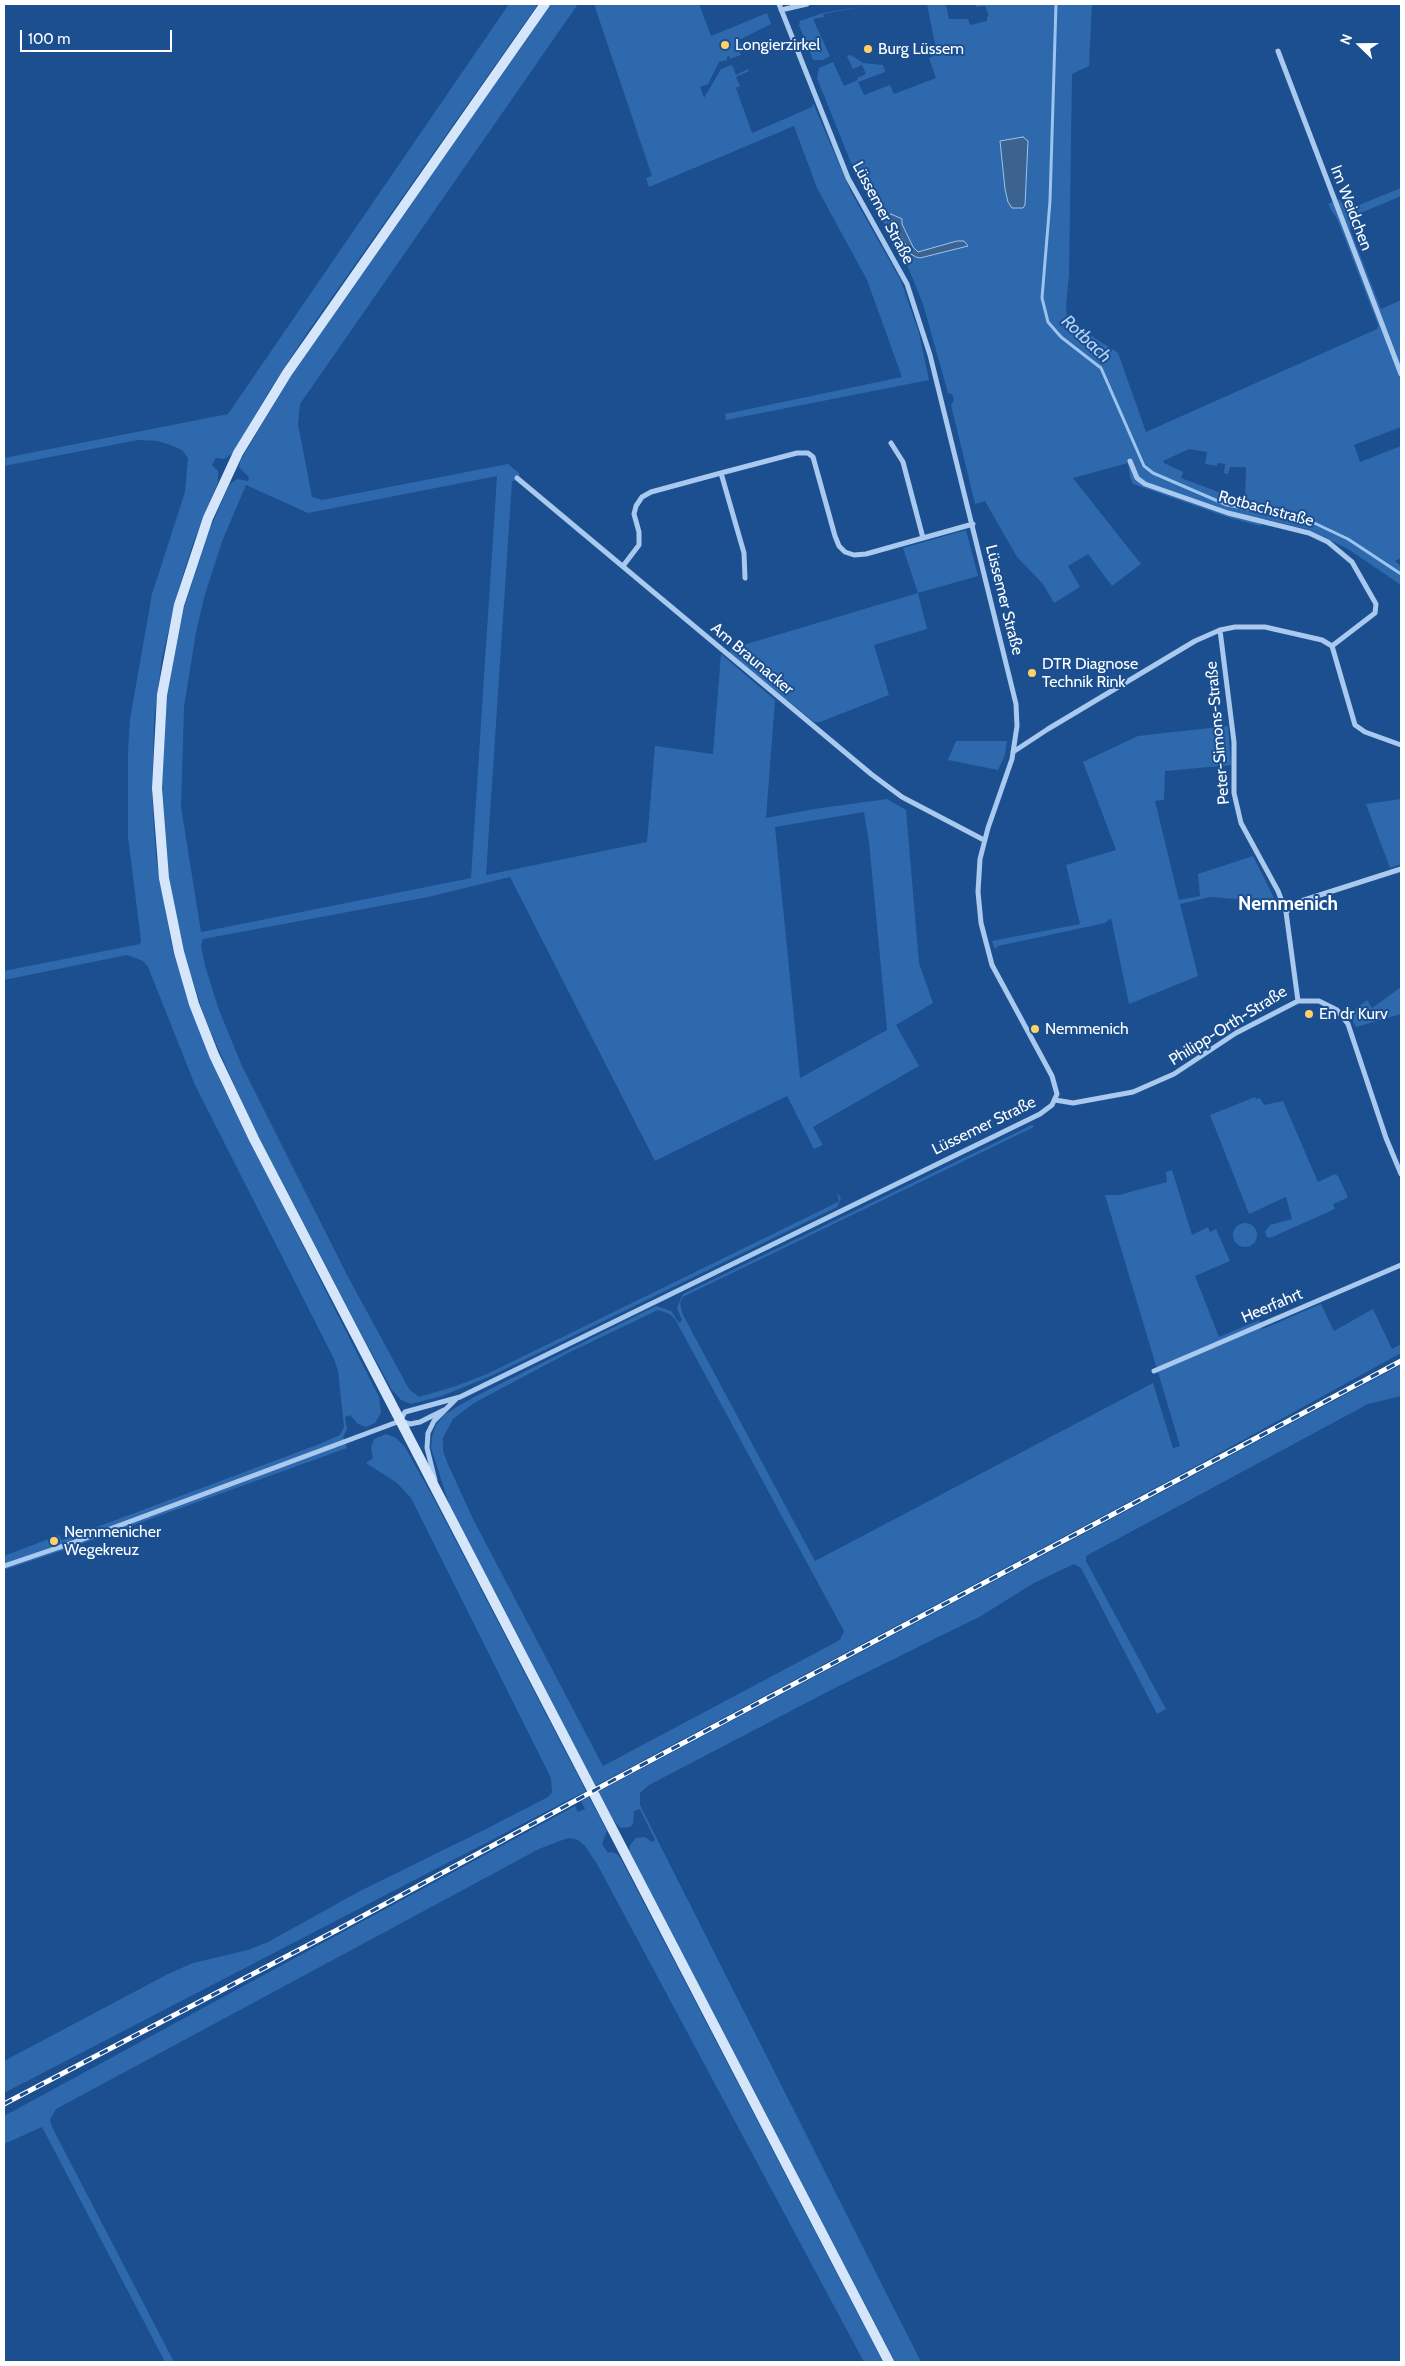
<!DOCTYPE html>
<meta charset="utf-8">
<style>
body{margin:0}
#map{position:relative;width:1405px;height:2366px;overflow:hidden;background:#1b4f8f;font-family:Cabin,sans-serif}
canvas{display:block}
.frame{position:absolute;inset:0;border:5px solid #fff;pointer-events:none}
.north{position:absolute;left:1335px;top:20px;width:50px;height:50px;-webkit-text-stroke:4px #1b4f8f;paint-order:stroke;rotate:292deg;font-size:14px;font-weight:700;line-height:20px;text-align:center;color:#fff}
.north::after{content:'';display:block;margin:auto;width:18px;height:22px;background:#fff;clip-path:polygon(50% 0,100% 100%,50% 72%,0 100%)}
.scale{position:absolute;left:20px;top:30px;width:152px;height:22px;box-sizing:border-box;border:2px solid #fff;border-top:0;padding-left:6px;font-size:15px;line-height:18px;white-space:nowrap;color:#fff;-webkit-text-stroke:4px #1b4f8f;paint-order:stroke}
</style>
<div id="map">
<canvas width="1405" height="2366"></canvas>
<div class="frame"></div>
<div class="north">N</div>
<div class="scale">100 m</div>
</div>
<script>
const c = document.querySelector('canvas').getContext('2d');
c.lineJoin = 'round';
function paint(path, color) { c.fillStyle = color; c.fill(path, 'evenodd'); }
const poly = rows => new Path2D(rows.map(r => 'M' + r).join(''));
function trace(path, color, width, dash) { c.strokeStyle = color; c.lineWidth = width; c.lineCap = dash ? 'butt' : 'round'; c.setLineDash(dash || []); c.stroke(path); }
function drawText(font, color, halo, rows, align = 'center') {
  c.font = font + ' Cabin,sans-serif'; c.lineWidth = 4; c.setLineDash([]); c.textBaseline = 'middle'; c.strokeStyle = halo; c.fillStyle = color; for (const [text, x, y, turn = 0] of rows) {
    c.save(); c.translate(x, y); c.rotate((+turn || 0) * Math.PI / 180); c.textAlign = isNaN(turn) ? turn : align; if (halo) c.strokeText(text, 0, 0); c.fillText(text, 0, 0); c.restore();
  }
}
const green = poly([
 [509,4,538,4,307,333,268,393,233,453,224,459,216,458,212,465,218,471,218,482,193,543,178,591,162,658,154,720,152,795,156,857,171,942,186,994,221,1083,379,1397,381,1413,375,1423,366,1427,358,1424,350,1415,345,1417,347,1429,343,1437,347,1448,70,1548,4,1570,4,1556,59,1535,62,1540,317,1445,340,1435,344,1427,338,1371,334,1359,195,1085,148,967,143,961,127,955,4,980,4,971,140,944,141,941,128,837,128,752,130,719,152,594,185,492,188,458,182,450,173,446,158,441,138,440,4,466,4,458,228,414],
 [551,4,578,4,300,404,298,424,312,497,322,500,508,464,520,474,514,481,512,481,486,875,647,842,655,746,713,754,721,654,775,700,766,818,814,809,887,799,906,810,919,963,933,1003,896,1025,919,1066,813,1127,823,1145,814,1149,787,1096,655,1161,510,877,428,897,203,939,201,945,205,966,219,1010,242,1066,347,1275,409,1389,419,1397,456,1386,487,1374,836,1203,839,1201,837,1193,841,1198,837,1207,491,1376,442,1396,411,1404,401,1400,392,1390,365,1341,251,1123,205,1019,185,956,174,912,168,868,162,783,167,692,184,607,209,531,229,485,237,479,248,481,249,477,239,467,240,461,295,369],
 [497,476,471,878,201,932,181,807,184,707,196,632,205,594,223,539,246,485,308,513],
 [864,812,869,842,887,1030,800,1078,775,827],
 [594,4,699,4,711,36,767,13,771,24,739,40,742,47,738,49,741,55,730,59,729,56,727,57,727,60,719,62,708,84,700,87,704,98,721,69,732,65,736,75,748,69,749,71,736,77,740,86,736,88,752,133,812,107,813,103,851,192,901,281,919,333,929,380,726,420,725,414,902,377,867,280,817,188,794,126,649,187,646,178,652,176],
 [877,4,823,14,824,17,813,19,830,56,823,60,813,60,799,25,800,21,823,13],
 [927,4,946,4,949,19,968,19,970,25,987,21,987,17,989,16,985,6,976,7,975,4,1092,4,1089,66,1072,74,1069,275,1066,306,1067,315,1076,326,1118,353,1146,432,1377,329,1378,325,1338,221,1328,204,1339,199,1344,206,1354,207,1401,188,1401,196,1356,215,1350,229,1381,309,1401,300,1401,427,1354,445,1360,462,1401,446,1401,558,1395,561,1401,566,1401,585,1348,549,1307,529,1264,519,1261,526,1230,518,1133,484,1130,477,1128,463,1073,478,1141,564,1112,586,1088,554,1068,566,1080,587,1054,603,1043,584,1017,557,985,501,975,504,951,405,954,400,952,394,948,393,923,304,908,267,851,163,817,78,819,68,833,62,844,86,858,80,857,78,866,74,862,65,853,69,847,56,851,55,863,63,883,65,885,72,858,82,864,95,890,85,894,94,936,78,929,58,937,54],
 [1023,137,1017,208,1012,208,1008,202,1005,189,1000,141],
 [1189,449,1207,452,1205,464,1217,466,1217,463,1225,464,1224,473,1228,474,1230,467,1246,467,1245,502,1181,478,1183,472,1164,463,1163,461],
 [966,530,978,576,918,593,927,629,874,645,889,695,820,722,814,722,730,654,730,649,918,593,903,548],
 [1228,726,1231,765,1165,771,1164,800,1155,801,1179,900,1200,896,1198,874,1253,856,1276,902,1210,897,1180,904,1198,976,1129,1004,1111,918,1105,923,998,946,995,949,992,941,1080,924,1066,865,1116,850,1083,762,1138,736],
 [956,741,1007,741,1005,755,998,770,948,760],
 [1401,799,1401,864,1390,868,1366,804],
 [1401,987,1401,1014,1356,1027,1349,1014,1367,1000,1372,1008],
 [1255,1097,1256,1099,1260,1098,1264,1105,1283,1101,1318,1182,1335,1174,1338,1176,1347,1195,1347,1198,1333,1204,1335,1209,1270,1238,1267,1237,1265,1232,1270,1225,1292,1219,1286,1197,1249,1214,1210,1115],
 [1032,1125,1034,1127,691,1293,683,1297,680,1303,682,1313,815,1561,1153,1383,1173,1448,1180,1446,1105,1195,1119,1195,1167,1182,1166,1172,1172,1170,1192,1235,1208,1227,1210,1232,1216,1229,1230,1261,1195,1276,1219,1337,1259,1320,1263,1329,1321,1304,1334,1331,1373,1309,1392,1349,1401,1344,1401,1353,1185,1472,595,1786,449,1504,431,1448,432,1436,436,1425,445,1414,474,1397,656,1306,671,1311,679,1323,682,1320,677,1308,683,1294],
 [658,1310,670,1314,675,1319,844,1631,840,1640,603,1766,473,1519,447,1462,443,1451,443,1438,453,1419,474,1403,568,1353],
 '1233 1235a12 12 0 1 1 24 0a12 12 0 1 1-24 0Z',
 [1401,1365,1401,1396,1368,1404,1086,1556,1086,1561,1166,1709,1157,1714,1081,1568,1074,1564,1034,1583,981,1616,831,1690,649,1785,640,1793,640,1805,661,1847,921,2362,895,2362,629,1851,630,1845,636,1838,645,1837,652,1842,655,1840,640,1809,634,1811,633,1824,630,1827,621,1828,614,1821,598,1792],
 [386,1434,396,1438,405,1447,434,1499,586,1791,4,2093,4,2061,168,1974,193,1963,248,1950,268,1942,360,1891,484,1830,548,1797,552,1792,551,1778,411,1498,397,1483,366,1463,373,1458,371,1448,374,1439],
 [589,1797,607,1831,602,1844,608,1853,611,1852,617,1854,622,1861,883,2362,864,2362,597,1864,585,1846,578,1840,570,1838,565,1839,539,1849,56,2109,50,2120,52,2127,174,2362,165,2362,42,2127,4,2144,4,2116,575,1806,578,1812,585,1809,581,1801]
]);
const water = poly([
 [1023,137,1028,141,1025,205,1023,208,1012,208,1008,202,1005,189,1000,141,1023,137],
 [891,214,902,219,902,224,913,247,918,252,957,241,964,241,968,246,920,258,916,257,911,254,889,216,891,214]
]);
const stream = poly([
 [1056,4,1050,201,1042,298,1048,322,1061,337,1101,368,1144,466,1153,473,1227,505,1310,521,1348,539,1401,574]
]);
const street = poly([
 [781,10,807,4],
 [1278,51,1401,374],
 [891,443,903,462,923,538],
 [1130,461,1137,478,1145,484,1228,513,1309,533,1328,542,1352,562,1376,604,1375,613,1332,646],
 [517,478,871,774,902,797,984,840],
 [623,566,639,545,639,532,634,514,636,506,642,497,651,492,721,473],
 [745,578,744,553,721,473,797,453,808,453,813,457,835,536,839,546,845,552,854,555,866,554,973,524],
 [1220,630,1234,742,1234,793,1241,823,1278,891,1286,912],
 [1332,646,1355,725,1365,732,1401,745],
 [1013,752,1048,729,1195,641,1220,630,1235,627,1265,627,1322,640,1332,646],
 [1298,1001,1286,912,1298,902,1401,869],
 [1055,1100,1073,1103,1133,1092,1174,1074,1236,1033,1298,1001,1319,1001,1337,1010,1348,1024,1386,1138,1401,1174],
 [1154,1371,1401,1265],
 [401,1419,405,1412,460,1397,1040,1114,1052,1105,1057,1094,1052,1076,992,965,981,923,978,892,980,859,988,828,1012,759,1017,726,1016,704,930,355,907,284,848,178,779,4],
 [435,1480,427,1448,428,1433,434,1421,457,1398],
 [4,1566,75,1542,400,1421,410,1424,420,1422,444,1410]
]);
const secondary = poly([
 [545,4,287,373,238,453,208,518,179,605,162,695,157,788,164,878,179,952,194,1004,214,1055,254,1139,889,2362]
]);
const rail = poly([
 [4,2104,339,1929,608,1783,1401,1361]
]);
const markers = [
 [725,45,5,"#ffd166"],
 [868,49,5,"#ffd166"],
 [1032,673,5,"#ffd166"],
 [1309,1014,5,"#ffd166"],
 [1035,1029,5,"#ffd166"],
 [54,1541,5,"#ffd166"]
];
const poiNames = [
 ["Longierzirkel",735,45],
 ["Burg Lüssem",878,49],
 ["DTR Diagnose",1042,664],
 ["Technik Rink",1042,682],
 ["En dr Kurv",1319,1014],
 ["Nemmenich",1045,1029],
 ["Nemmenicher",64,1532],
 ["Wegekreuz",64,1550]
];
const streetNames = [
 ["Im Weidchen",1351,208,69],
 ["Lüssemer Straße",883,213,62],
 ["Rotbachstraße",1266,509,15],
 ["Lüssemer Straße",1004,600,76],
 ["Am Braunacker",752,659,40],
 ["Peter-Simons-Straße",1218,733,-95],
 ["Philipp-Orth-Straße",1228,1026,-32],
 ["Lüssemer Straße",984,1126,-26],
 ["Heerfahrt",1272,1306,-23]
];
const waterNames = [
 ["Rotbach",1086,339,43]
];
const quarterNames = [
 ["Nemmenich",1288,904]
];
paint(green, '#2e69ad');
paint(water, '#3c6290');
trace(water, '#9cc4f0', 1);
trace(stream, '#9cc4f0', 3);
trace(street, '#a9c9ee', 5);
trace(secondary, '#d6e6fa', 10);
trace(rail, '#fff', 5);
trace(rail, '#1b4f8f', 3, [9]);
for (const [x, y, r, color] of markers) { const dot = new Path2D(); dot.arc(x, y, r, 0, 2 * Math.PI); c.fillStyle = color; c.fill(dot); trace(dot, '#1b4f8f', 2); }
drawText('16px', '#fff', '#1b4f8f', poiNames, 'left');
drawText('16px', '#fff', '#1b4f8f', streetNames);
drawText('italic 18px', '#b5d3f5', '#1b4f8f', waterNames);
drawText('bold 19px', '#fff', '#1b4f8f', quarterNames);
</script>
